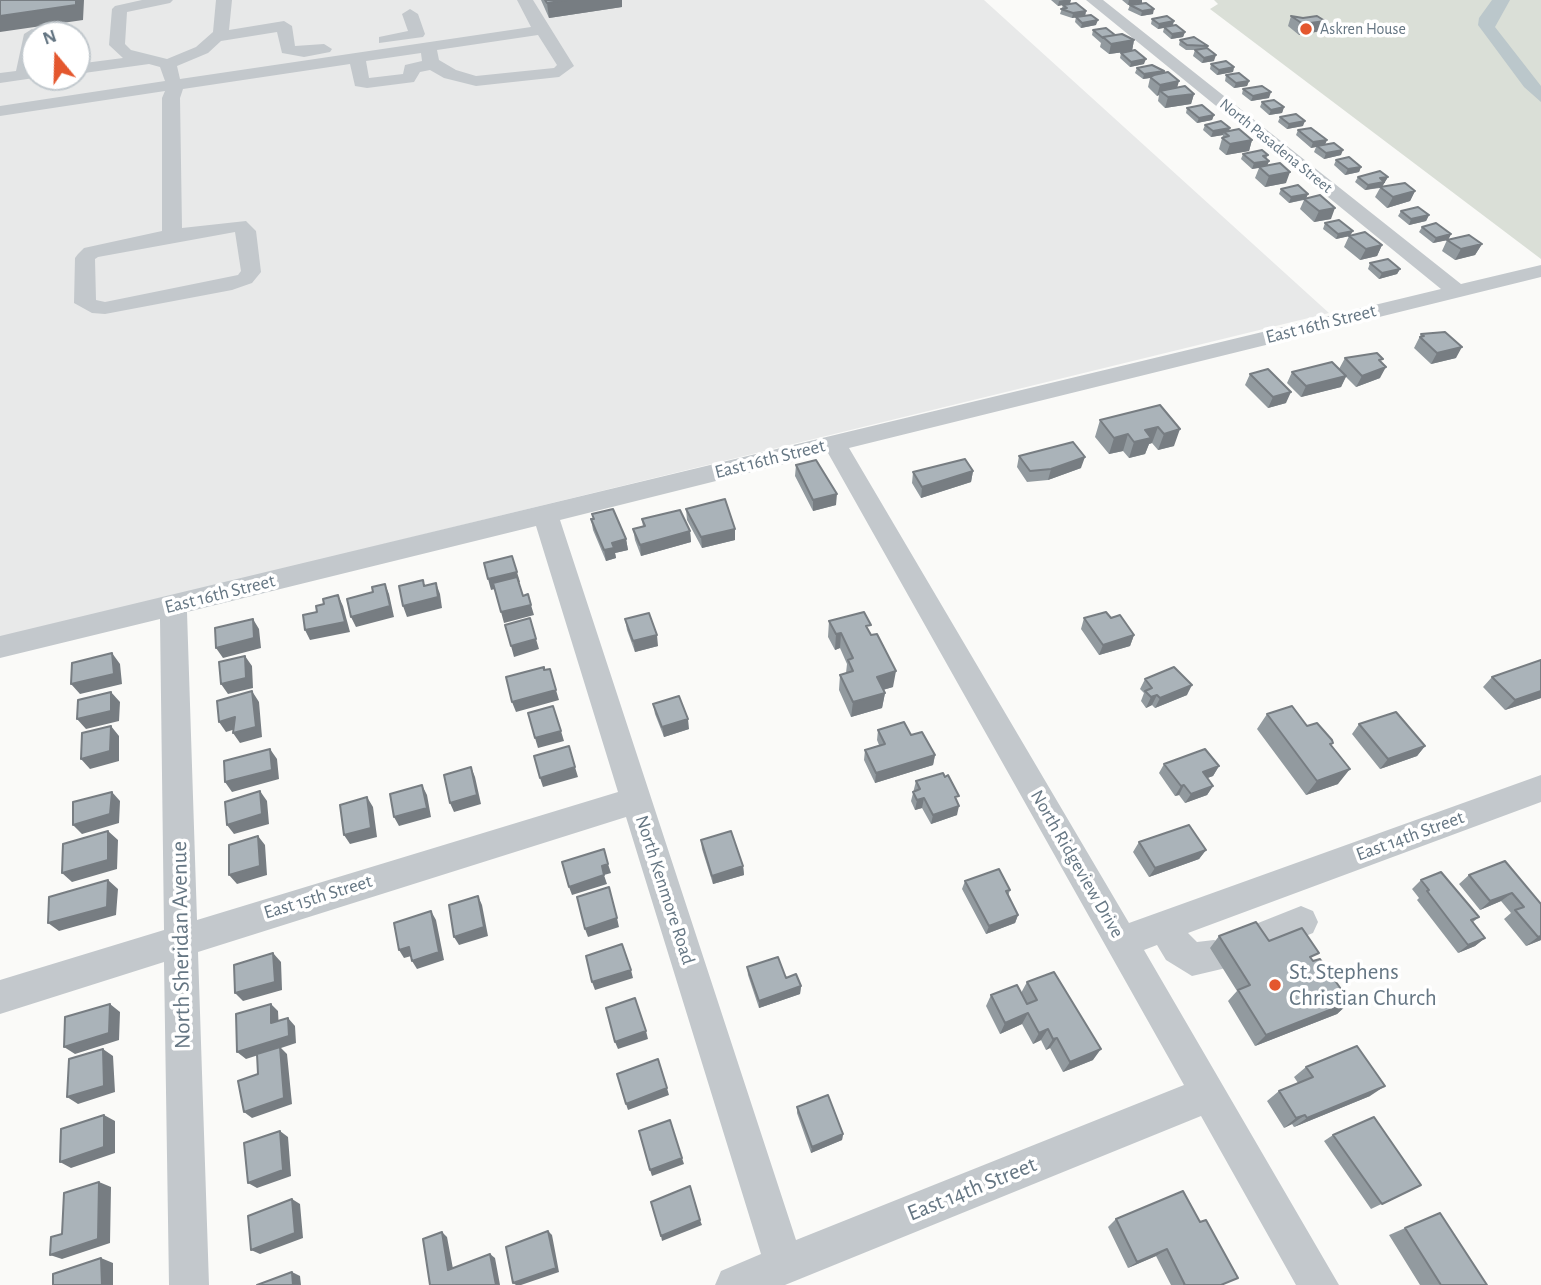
<!DOCTYPE html>
<style>
body{margin:0}
#map{position:relative;width:1541px;height:1285px;overflow:hidden;background:#fafaf8;font-family:"Alegreya Sans",sans-serif}
canvas{display:block}
.north{position:absolute;left:21px;top:21px;width:70px;height:70px;box-sizing:border-box;background:#fff;border:2px solid #c1c8cd;border-radius:50%;rotate:341deg;font-size:19px;font-weight:700;line-height:28px;text-align:center;color:#657683}
.north::after{content:'';display:block;margin:auto;width:24px;height:32px;background:#e4572e;clip-path:polygon(50% 0,100% 100%,50% 72%,0 100%)}
</style>
<div id="map">
<canvas width="1541" height="1285"></canvas>
<div class="north">N</div>
</div>
<script>
const c = document.querySelector('canvas').getContext('2d');
c.lineJoin = 'round';
function paint(path, color) { c.fillStyle = color; c.fill(path, 'evenodd'); }
const poly = rows => new Path2D(rows.map(r => 'M' + r).join(''));
function trace(path, color, width, dash) { c.strokeStyle = color; c.lineWidth = width; c.lineCap = dash ? 'butt' : 'round'; c.setLineDash(dash || []); c.stroke(path); }
function drawText(font, color, halo, rows, align = 'center') {
  c.font = font + ' "Alegreya Sans",sans-serif'; c.lineWidth = 7; c.setLineDash([]); c.textBaseline = 'middle'; c.strokeStyle = halo; c.fillStyle = color; for (const [text, x, y, turn = 0] of rows) {
    c.save(); c.translate(x, y); c.rotate((+turn || 0) * Math.PI / 180); c.textAlign = isNaN(turn) ? turn : align; if (halo) c.strokeText(text, 0, 0); c.fillText(text, 0, 0); c.restore();
  }
}
const built = poly([
 [0,0,984,0,1329,313,0,638],
 [35,35,77,35,77,77,35,77]
]);
const green = poly([
 [1214,0,1541,0,1541,259,1210,9,1218,4]
]);
const water = poly([
 [1492,0,1510,0,1495,27,1541,86,1541,102,1524,87,1478,25,1479,18]
]);
const minor = poly([
 [142,0,173,0,170,3,127,12,125,44,131,50,167,59,196,47,213,32,216,0,232,0,229,30,284,21,292,26,295,46,324,44,332,49,330,52,304,57,282,53,277,32,221,41,208,53,177,66,180,79,531,27,517,0,533,0,574,66,559,77,476,86,444,78,430,70,420,72,414,82,367,88,355,86,350,64,183,89,180,98,182,228,246,221,256,231,261,272,252,283,232,290,105,314,92,313,74,303,75,258,78,254,84,248,162,231,162,98,165,91,0,116,0,106,165,81,160,67,149,64,77,74,77,64,123,58,109,45,112,9,115,6,142,0],
 [538,35,557,65,554,68,476,76,456,70,439,60,437,50,538,35],
 [421,53,422,61,405,65,403,74,369,78,366,61,421,53],
 [235,232,241,271,238,275,105,302,96,300,95,259,98,257,235,232],
 [1086,0,1103,0,1461,284,1541,265,1541,277,849,448,1129,923,1541,775,1541,802,1188,933,1197,942,1214,940,1226,944,1231,956,1226,968,1192,976,1166,960,1157,945,1144,950,1339,1285,1296,1285,1201,1116,785,1285,715,1285,721,1271,761,1254,626,817,198,952,209,1285,169,1285,164,962,0,1014,0,980,164,930,160,619,0,658,0,636,1441,289,1086,0],
 [828,453,1184,1085,796,1240,560,520,828,453],
 [536,526,618,792,197,920,187,612,536,526],
 [410,9,418,14,425,34,423,37,379,43,379,37,408,31,402,14,410,9],
 [32,29,40,34,35,35,33,69,35,77,41,77,0,83,0,73,16,71,24,34,32,29],
 [1301,906,1313,911,1318,922,1313,933,1250,958,1238,953,1233,942,1238,931,1301,906]
]);
const wall = poly([
 [541,0,622,0,622,7,549,18],
 [1051,0,1071,0,1058,6],
 [1122,0,1142,0,1142,3,1128,5],
 [1063,5,1086,11,1085,16,1072,18,1060,14],
 [1130,5,1153,14,1141,16,1128,10],
 [1291,16,1303,18,1321,31,1299,35,1288,26],
 [1076,17,1096,25,1081,28,1075,22],
 [1152,19,1174,21,1173,25,1185,32,1183,37,1171,39,1163,32,1164,28,1158,29,1151,24],
 [1093,30,1134,40,1132,51,1109,54,1100,47,1101,43,1092,35],
 [1180,40,1208,46,1207,49,1214,61,1202,63,1193,56,1195,50,1186,50,1179,45],
 [1121,53,1144,64,1130,67,1120,58],
 [1211,64,1234,67,1233,72,1217,75,1210,69],
 [1137,68,1164,71,1163,73,1177,88,1194,94,1191,104,1165,108,1158,101,1159,95,1157,96,1148,87,1150,78,1143,79,1135,73],
 [1226,75,1249,81,1247,86,1234,88,1225,81],
 [1243,89,1269,98,1251,101,1242,94],
 [1262,102,1284,107,1282,113,1269,115,1260,107],
 [1187,108,1214,115,1212,120,1197,123,1186,113],
 [1280,117,1303,126,1287,129,1278,122],
 [1205,125,1229,131,1252,140,1249,151,1226,155,1219,149,1223,135,1211,137,1203,130],
 [1298,130,1325,145,1341,155,1324,159,1314,152,1316,147,1311,148,1296,135],
 [1243,154,1268,155,1266,159,1269,161,1267,166,1286,183,1265,187,1255,178,1259,168,1252,169,1241,159],
 [1336,160,1361,167,1359,172,1345,175,1334,165],
 [1358,177,1388,177,1382,186,1415,191,1410,201,1387,208,1375,197,1380,188,1365,190,1355,182],
 [1281,189,1307,198,1331,219,1314,222,1300,209,1304,200,1289,203,1279,194],
 [1401,211,1429,215,1426,221,1409,225,1398,216],
 [1325,223,1351,236,1382,245,1377,256,1360,260,1344,247,1349,236,1336,239,1323,229],
 [1422,227,1451,234,1448,240,1482,244,1475,255,1455,260,1442,251,1447,240,1433,243,1419,232],
 [1370,263,1400,269,1397,274,1379,279,1368,269],
 [1421,334,1456,358,1431,364,1414,348],
 [1345,358,1381,362,1380,378,1356,387,1346,377,1341,387,1301,397,1287,383,1292,372,1339,369],
 [1250,374,1286,403,1268,408,1245,385],
 [1160,405,1174,446,1158,450,1152,443,1149,444,1145,454,1129,458,1123,451,1109,454,1095,437,1100,420],
 [1019,456,1081,468,1048,480,1027,482,1017,467],
 [796,465,836,505,813,511,795,476],
 [973,471,971,482,921,498,912,483,913,472],
 [686,509,735,529,735,540,702,548,687,520],
 [592,514,626,539,628,550,615,553,616,558,606,561,593,530,591,519,593,519],
 [642,519,690,531,691,542,641,556,635,540,633,529,643,527],
 [1084,618,1111,618,1134,635,1130,646,1099,655,1081,629],
 [625,619,658,646,635,652,627,630],
 [829,621,870,632,893,687,883,690,885,693,882,708,851,717,839,690,840,675,846,673,847,664,840,648,835,650,828,637],
 [1492,677,1541,698,1505,710,1483,687],
 [1145,679,1187,695,1155,708,1152,705,1146,708,1141,701,1144,693,1140,689],
 [653,704,689,729,664,737,655,714],
 [1267,714,1307,726,1333,743,1331,746,1338,784,1306,795,1257,729],
 [1359,724,1425,746,1417,756,1380,769,1352,734],
 [878,730,935,755,933,765,875,783,864,760,865,750,879,745,877,740],
 [1164,764,1219,766,1213,776,1207,778,1213,786,1207,795,1185,803,1179,795,1175,796,1159,773],
 [916,781,957,802,957,815,931,824,922,808,915,810,911,801],
 [701,840,743,866,744,875,713,884,702,849],
 [1139,842,1206,850,1199,859,1149,877,1133,852],
 [1469,875,1541,904,1541,940,1526,946,1504,919,1511,913,1501,901,1480,910,1459,884],
 [1421,880,1479,917,1473,922,1485,938,1475,946,1458,953,1417,900,1419,898,1412,889],
 [965,881,1010,890,1008,896,1018,915,1015,923,986,934,962,889],
 [1219,936,1269,941,1312,960,1350,1002,1337,1014,1255,1046,1228,1001,1237,991,1210,948],
 [747,967,786,978,801,986,800,994,759,1008,748,975],
 [1027,982,1093,1060,1063,1072,1050,1048,1046,1050,1041,1040,1033,1044,1022,1024,1000,1034,986,1006,991,995,1021,993],
 [1306,1067,1370,1096,1294,1127,1292,1124,1284,1128,1267,1101,1279,1091,1298,1083,1294,1077],
 [797,1107,843,1134,842,1140,811,1153,797,1113],
 [1333,1135,1421,1185,1371,1209,1324,1141],
 [1183,1191,1222,1285,1171,1285,1156,1256,1128,1268,1108,1227,1116,1219],
 [1440,1213,1487,1285,1420,1285,1389,1235]
]);
const shadedWall = poly([
 [76,0,84,0,83,20,0,32,0,16],
 [567,0,622,0,622,7,549,18,547,3],
 [1064,0,1071,0,1070,4,1058,6,1059,1],
 [1129,0,1142,0,1142,3,1128,5],
 [1154,9,1153,14,1141,16,1142,11],
 [1086,11,1085,16,1072,18,1073,13],
 [1098,20,1096,25,1081,28,1082,23],
 [1174,21,1172,26,1158,29,1159,24],
 [1325,21,1321,31,1299,35,1303,24],
 [1185,32,1183,37,1171,39,1172,34],
 [1134,40,1132,51,1109,54,1111,44],
 [1216,55,1214,61,1202,63,1204,58],
 [1146,59,1144,64,1130,67,1131,62],
 [1234,67,1233,72,1217,75,1219,70],
 [1164,71,1162,76,1143,79,1144,74],
 [1179,81,1176,92,1160,91,1159,95,1157,96,1160,85],
 [1249,81,1247,86,1234,88,1236,83],
 [1271,92,1269,98,1251,101,1253,96],
 [1194,94,1191,104,1165,108,1168,97],
 [1284,107,1282,113,1269,115,1271,110],
 [1214,115,1212,120,1197,123,1199,118],
 [1305,121,1303,126,1287,129,1289,124],
 [1230,128,1228,134,1224,132,1223,135,1211,137,1213,131],
 [1252,140,1249,151,1226,155,1230,144],
 [1327,140,1325,145,1311,148,1313,142],
 [1343,150,1341,155,1324,159,1326,153],
 [1269,161,1267,166,1252,169,1254,163],
 [1361,167,1359,172,1345,175,1348,169],
 [1290,172,1286,183,1265,187,1269,176],
 [1388,177,1382,187,1365,190,1368,185,1380,178],
 [1415,191,1410,201,1387,208,1393,197],
 [1308,194,1306,199,1289,203,1291,197],
 [1335,208,1331,219,1314,222,1319,211],
 [1429,215,1426,221,1409,225,1411,219],
 [1353,231,1350,236,1336,239,1338,234],
 [1451,234,1448,240,1433,243,1436,238],
 [1482,244,1475,255,1455,260,1461,249],
 [1382,245,1377,256,1360,260,1366,249],
 [1400,269,1397,274,1379,279,1382,273],
 [1462,347,1456,358,1431,364,1437,353],
 [1386,367,1380,378,1356,387,1362,376],
 [1346,376,1341,387,1301,397,1306,386],
 [1291,392,1286,403,1268,408,1273,397],
 [1158,427,1152,443,1149,444,1145,454,1129,458,1134,442,1145,430],
 [1180,429,1174,446,1158,450,1164,434],
 [1128,434,1123,451,1109,454,1114,438],
 [1085,457,1081,468,1048,480,1051,469],
 [973,471,971,482,921,498,922,487],
 [837,494,836,505,813,511,813,500],
 [735,529,735,540,702,548,701,537],
 [690,531,691,542,641,556,640,545],
 [626,539,628,550,615,553,616,558,606,561,604,550,612,543],
 [517,572,520,582,491,590,488,579],
 [436,583,440,594,442,608,407,617,403,606],
 [385,584,389,594,394,617,356,627,351,617],
 [338,595,343,606,350,632,310,640,305,630],
 [531,605,534,615,504,623,501,612],
 [253,619,259,629,261,648,223,658,216,648],
 [841,633,840,648,835,650,836,634],
 [657,635,658,646,635,652,633,641],
 [1134,635,1130,646,1099,655,1103,645],
 [536,639,539,649,514,657,511,646],
 [112,653,120,664,122,684,80,694,71,684],
 [245,656,252,666,253,688,228,694,221,684],
 [896,671,893,687,875,692,877,677],
 [1192,685,1187,695,1155,708,1160,698],
 [556,690,559,700,516,712,512,702],
 [252,691,259,702,262,737,240,743,233,733],
 [1541,691,1541,698,1505,710,1515,700],
 [111,692,120,702,119,721,86,729,77,719],
 [885,693,882,708,851,717,853,702],
 [1157,695,1152,705,1146,708,1151,697],
 [235,717,242,727,226,732,219,722],
 [688,719,689,729,664,737,662,727],
 [111,726,119,736,119,761,90,769,81,759],
 [561,731,564,741,538,748,535,738],
 [1425,746,1417,756,1380,769,1388,759],
 [270,749,277,759,279,779,232,792,225,782],
 [935,755,933,765,875,783,876,773],
 [1219,766,1213,776,1197,782,1203,772],
 [471,767,475,777,481,804,454,812,450,803],
 [575,767,578,777,543,787,540,778],
 [1350,769,1338,784,1306,795,1317,781],
 [422,785,427,795,431,817,399,826,394,817],
 [1184,785,1179,795,1175,796,1181,786],
 [1213,786,1207,795,1185,803,1191,794],
 [260,791,267,801,269,824,234,834,227,825],
 [112,792,120,801,119,823,82,834,73,825],
 [367,797,373,807,377,837,350,844,344,835],
 [924,798,922,808,915,810,917,800],
 [959,806,957,815,931,824,933,815],
 [108,831,118,840,117,869,72,882,62,873],
 [258,836,265,845,267,875,237,884,229,875],
 [1206,850,1199,859,1149,877,1155,868],
 [608,864,611,873,604,875,602,866],
 [743,866,744,875,713,884,712,876],
 [604,875,607,884,572,895,569,887],
 [108,880,118,889,116,915,59,931,48,923],
 [1512,893,1501,901,1480,910,1490,901],
 [478,896,482,905,488,936,459,945,454,937],
 [431,911,436,920,444,960,417,969,412,961],
 [1018,915,1015,923,986,934,989,926],
 [617,918,619,927,588,937,585,929],
 [1541,936,1541,940,1526,946,1538,937],
 [1485,938,1475,946,1458,953,1468,945],
 [409,947,415,955,404,958,399,950],
 [273,953,281,962,282,990,243,1001,235,993],
 [631,970,633,978,595,990,592,982],
 [801,986,800,994,759,1008,759,1001],
 [1350,1002,1337,1014,1255,1046,1266,1035],
 [110,1004,120,1012,119,1040,75,1054,64,1047],
 [271,1004,278,1011,279,1030,271,1023],
 [1028,1013,1022,1024,1000,1034,1005,1023],
 [288,1018,295,1026,296,1043,281,1048,287,1054,292,1104,252,1118,244,1112,280,1048,246,1059,237,1052],
 [1048,1029,1041,1040,1033,1044,1039,1033],
 [646,1031,648,1039,618,1049,615,1042],
 [1057,1038,1050,1048,1046,1050,1053,1039],
 [103,1049,113,1056,115,1092,78,1104,67,1097],
 [1101,1049,1093,1060,1063,1072,1070,1062],
 [1385,1086,1370,1096,1294,1127,1307,1118],
 [667,1088,669,1095,628,1110,626,1104],
 [104,1115,115,1121,115,1153,71,1168,60,1162],
 [1305,1115,1292,1124,1284,1128,1296,1118],
 [280,1131,288,1137,291,1176,257,1188,248,1183],
 [843,1134,842,1140,811,1153,812,1147],
 [682,1158,684,1164,652,1176,650,1170],
 [99,1182,111,1187,110,1243,62,1259,50,1255],
 [292,1199,300,1204,303,1238,260,1254,251,1250],
 [700,1220,702,1225,662,1241,661,1236],
 [548,1231,552,1235,559,1272,521,1285,516,1285,513,1283],
 [442,1232,447,1237,454,1274,448,1270],
 [1167,1249,1156,1256,1128,1268,1137,1262],
 [490,1254,495,1258,500,1285,496,1285],
 [101,1258,113,1263,113,1285,102,1285],
 [292,1272,300,1276,301,1285,293,1285]
]);
const building = poly([
 [0,0,76,0,76,5,0,16,0,0],
 [545,0,567,0,547,3,545,0],
 [1076,3,1086,11,1073,13,1061,9,1067,8,1063,5,1076,3],
 [1146,3,1154,9,1142,11,1130,5,1146,3],
 [1091,15,1098,20,1082,23,1076,17,1091,15],
 [1167,16,1174,21,1159,24,1152,19,1167,16],
 [1291,16,1303,18,1317,16,1325,21,1303,24,1291,16],
 [1176,25,1185,32,1172,34,1164,27,1176,25],
 [1106,28,1115,35,1103,37,1103,38,1093,30,1106,28],
 [1122,34,1134,40,1111,44,1103,37,1122,34],
 [1194,37,1208,46,1187,45,1180,40,1194,37],
 [1207,48,1216,55,1204,58,1195,50,1207,48],
 [1135,50,1146,59,1131,62,1121,53,1135,50],
 [1226,61,1234,67,1219,70,1211,64,1226,61],
 [1152,65,1164,71,1144,74,1137,68,1152,65],
 [1168,72,1179,81,1160,85,1150,77,1154,75,1168,72],
 [1239,73,1249,81,1236,83,1226,75,1239,73],
 [1185,86,1194,94,1168,97,1160,91,1185,86],
 [1262,86,1271,92,1253,96,1243,89,1262,86],
 [1274,100,1284,107,1271,110,1262,102,1274,100],
 [1202,105,1214,115,1199,118,1187,108,1202,105],
 [1296,114,1305,121,1289,124,1280,117,1296,114],
 [1221,121,1230,128,1213,131,1205,125,1221,121],
 [1311,128,1327,140,1313,142,1298,130,1311,128],
 [1239,129,1252,140,1230,144,1222,138,1229,136,1224,132,1239,129],
 [1334,143,1343,150,1326,153,1317,146,1334,143],
 [1262,150,1268,155,1263,156,1269,161,1254,163,1243,154,1262,150],
 [1349,157,1361,167,1348,169,1336,160,1349,157],
 [1280,163,1290,172,1269,176,1259,167,1280,163],
 [1380,171,1388,177,1380,178,1384,182,1368,185,1358,177,1380,171],
 [1405,183,1415,191,1393,197,1380,187,1405,183],
 [1298,185,1308,194,1291,197,1281,189,1298,185],
 [1320,195,1335,208,1319,211,1304,199,1320,195],
 [1418,207,1429,215,1411,219,1401,211,1418,207],
 [1339,220,1353,231,1338,234,1325,223,1339,220],
 [1436,223,1451,234,1436,238,1422,227,1436,223],
 [1365,232,1382,245,1366,249,1349,236,1365,232],
 [1469,235,1482,244,1461,249,1447,240,1469,235],
 [1388,259,1400,269,1382,273,1370,263,1388,259],
 [1445,332,1462,347,1437,353,1420,337,1424,336,1421,334,1445,332],
 [1377,353,1383,359,1379,360,1386,367,1362,376,1345,358,1377,353],
 [1332,362,1346,376,1306,386,1292,372,1332,362],
 [1268,369,1291,392,1273,397,1250,374,1268,369],
 [1160,405,1180,429,1164,434,1158,427,1145,430,1151,438,1134,442,1128,434,1114,438,1100,420,1160,405],
 [1073,442,1085,457,1051,469,1030,471,1019,456,1073,442],
 [965,459,973,471,922,487,913,472,965,459],
 [816,460,837,494,813,500,796,465,816,460],
 [725,499,735,529,701,537,686,509,725,499],
 [613,509,626,539,612,543,614,548,604,550,591,519,594,519,592,514,613,509],
 [680,510,690,531,640,545,633,529,645,526,642,519,680,510],
 [512,556,517,572,488,579,484,563,512,556],
 [517,577,523,596,528,594,531,605,501,612,493,583,517,577],
 [423,580,424,586,436,583,438,597,403,606,399,586,423,580],
 [385,584,390,606,351,617,347,599,373,592,372,587,385,584],
 [338,595,345,622,305,630,303,615,317,612,316,606,324,604,323,599,338,595],
 [864,612,871,625,866,626,871,635,877,634,896,671,877,677,885,693,853,702,840,675,853,671,848,660,853,658,841,633,836,634,829,621,864,612],
 [1106,612,1111,618,1120,615,1134,635,1103,645,1084,618,1106,612],
 [649,613,657,635,633,641,625,619,649,613],
 [530,618,536,639,511,646,505,625,530,618],
 [253,619,254,638,216,648,215,628,253,619],
 [112,653,114,674,71,684,72,663,112,653],
 [245,656,246,678,221,684,219,662,245,656],
 [1541,660,1541,691,1515,700,1492,677,1541,660],
 [544,667,544,670,550,669,556,690,512,702,506,677,544,667],
 [1174,667,1192,685,1160,698,1157,695,1151,697,1145,691,1152,688,1145,679,1174,667],
 [252,691,256,727,233,733,235,717,219,722,217,701,252,691],
 [111,692,111,711,77,719,78,700,111,692],
 [679,696,688,719,662,727,653,704,679,696],
 [553,706,561,731,535,738,528,713,553,706],
 [1292,706,1307,726,1317,723,1332,740,1333,743,1330,744,1350,769,1317,781,1267,714,1292,706],
 [1396,712,1425,746,1388,759,1359,724,1396,712],
 [904,722,911,735,922,732,935,755,876,773,865,750,885,744,878,730,904,722],
 [111,726,110,751,81,759,82,733,111,726],
 [569,746,575,767,540,778,534,756,569,746],
 [270,749,272,770,225,782,224,761,270,749],
 [1205,749,1219,766,1203,772,1213,786,1191,794,1184,785,1181,786,1164,764,1205,749],
 [471,767,477,795,450,803,444,775,471,767],
 [943,773,945,777,948,775,959,796,955,797,959,806,933,815,924,798,917,800,913,792,920,789,916,781,943,773],
 [422,785,427,808,394,817,390,794,422,785],
 [260,791,262,814,227,825,225,802,260,791],
 [112,792,110,814,73,825,73,802,112,792],
 [367,797,371,828,344,835,340,805,367,797],
 [1189,825,1206,850,1155,868,1139,842,1189,825],
 [108,831,108,860,62,873,63,844,108,831],
 [731,831,743,866,712,876,701,840,731,831],
 [258,836,260,866,229,875,229,845,258,836],
 [604,849,608,864,602,866,604,875,569,887,562,862,604,849],
 [1505,861,1541,904,1541,936,1538,937,1515,910,1524,907,1512,893,1490,901,1469,875,1505,861],
 [999,869,1010,890,1006,891,1018,915,989,926,965,881,999,869],
 [1441,872,1479,917,1471,920,1485,938,1468,945,1427,891,1429,890,1421,880,1441,872],
 [108,880,107,907,48,923,49,897,108,880],
 [609,887,617,918,585,929,577,897,609,887],
 [478,896,484,927,454,937,449,905,478,896],
 [431,911,439,952,412,961,409,947,399,950,394,923,431,911],
 [1256,922,1269,941,1302,928,1319,953,1310,957,1313,961,1320,959,1350,1002,1266,1035,1238,990,1250,985,1219,936,1256,922],
 [622,944,631,970,592,982,586,956,622,944],
 [273,953,275,982,235,993,234,965,273,953],
 [778,957,786,978,796,974,801,986,759,1001,747,967,778,957],
 [1054,972,1101,1049,1070,1062,1057,1038,1053,1039,1048,1029,1039,1033,1028,1013,1005,1023,991,995,1017,985,1027,1004,1037,1000,1027,982,1054,972],
 [635,998,646,1031,615,1042,606,1008,635,998],
 [110,1004,109,1033,64,1047,65,1017,110,1004],
 [271,1004,271,1023,288,1018,289,1036,237,1052,236,1014,271,1004],
 [1357,1046,1385,1086,1307,1118,1305,1115,1296,1118,1279,1091,1313,1077,1306,1067,1357,1046],
 [280,1047,284,1098,244,1112,238,1081,258,1074,257,1054,280,1047],
 [103,1049,104,1086,67,1097,69,1059,103,1049],
 [658,1059,667,1088,626,1104,617,1074,658,1059],
 [828,1095,843,1134,812,1147,797,1107,828,1095],
 [104,1115,104,1147,60,1162,61,1129,104,1115],
 [1374,1117,1421,1185,1382,1204,1333,1135,1374,1117],
 [670,1120,682,1158,650,1170,639,1131,670,1120],
 [280,1131,283,1170,248,1183,244,1143,280,1131],
 [99,1182,98,1239,50,1255,51,1237,62,1234,64,1193,99,1182],
 [690,1186,700,1220,661,1236,651,1202,690,1186],
 [1183,1191,1200,1222,1206,1220,1238,1278,1221,1285,1184,1285,1185,1285,1167,1249,1137,1262,1116,1219,1183,1191],
 [292,1199,295,1233,251,1250,248,1216,292,1199],
 [1440,1213,1487,1285,1441,1285,1405,1228,1440,1213],
 [548,1231,556,1268,513,1283,506,1247,548,1231],
 [442,1232,448,1270,490,1254,496,1285,430,1285,423,1239,442,1232],
 [101,1258,102,1285,53,1285,53,1274,101,1258],
 [292,1272,293,1285,257,1285,292,1272]
]);
const markers = [
 [1306,29,7,"#e4572e"],
 [1275,985,7,"#e4572e"]
];
const farPoinames = [
 ["Askren House",1320,29]
];
const farStreetnames = [
 ["North Pasadena Street",1276,146,39]
];
const streetNames = [
 ["East 16th Street",1321,324,-14],
 ["East 16th Street",770,459,-14],
 ["East 16th Street",220,594,-14],
 ["East 14th Street",1410,836,-20],
 ["North Ridgeview Drive",1077,864,60],
 ["North Kenmore Road",665,890,72],
 ["East 15th Street",318,897,-17]
];
const nearStreetnames = [
 ["North Sheridan Avenue",181,945,-91],
 ["East 14th Street",972,1189,-22]
];
const nearPoinames = [
 ["St. Stephens",1289,972],
 ["Christian Church",1289,998]
];
paint(built, '#e8e9e9');
paint(green, '#dadfd7');
paint(water, '#bbc7cb');
paint(minor, '#c3c8cc');
paint(wall, '#929a9f');
paint(shadedWall, '#777d82');
paint(building, '#aab3b9');
trace(building, '#777d82', 2);
for (const [x, y, r, color] of markers) { const dot = new Path2D(); dot.arc(x, y, r, 0, 2 * Math.PI); c.fillStyle = color; c.fill(dot); trace(dot, '#fff', 2.5); }
drawText('16px', '#657683', '#fff', farPoinames, 'left');
drawText('16px', '#657683', '#fff', farStreetnames);
drawText('19px', '#657683', '#fff', streetNames);
drawText('23px', '#657683', '#fff', nearStreetnames);
drawText('23px', '#657683', '#fff', nearPoinames, 'left');
</script>
